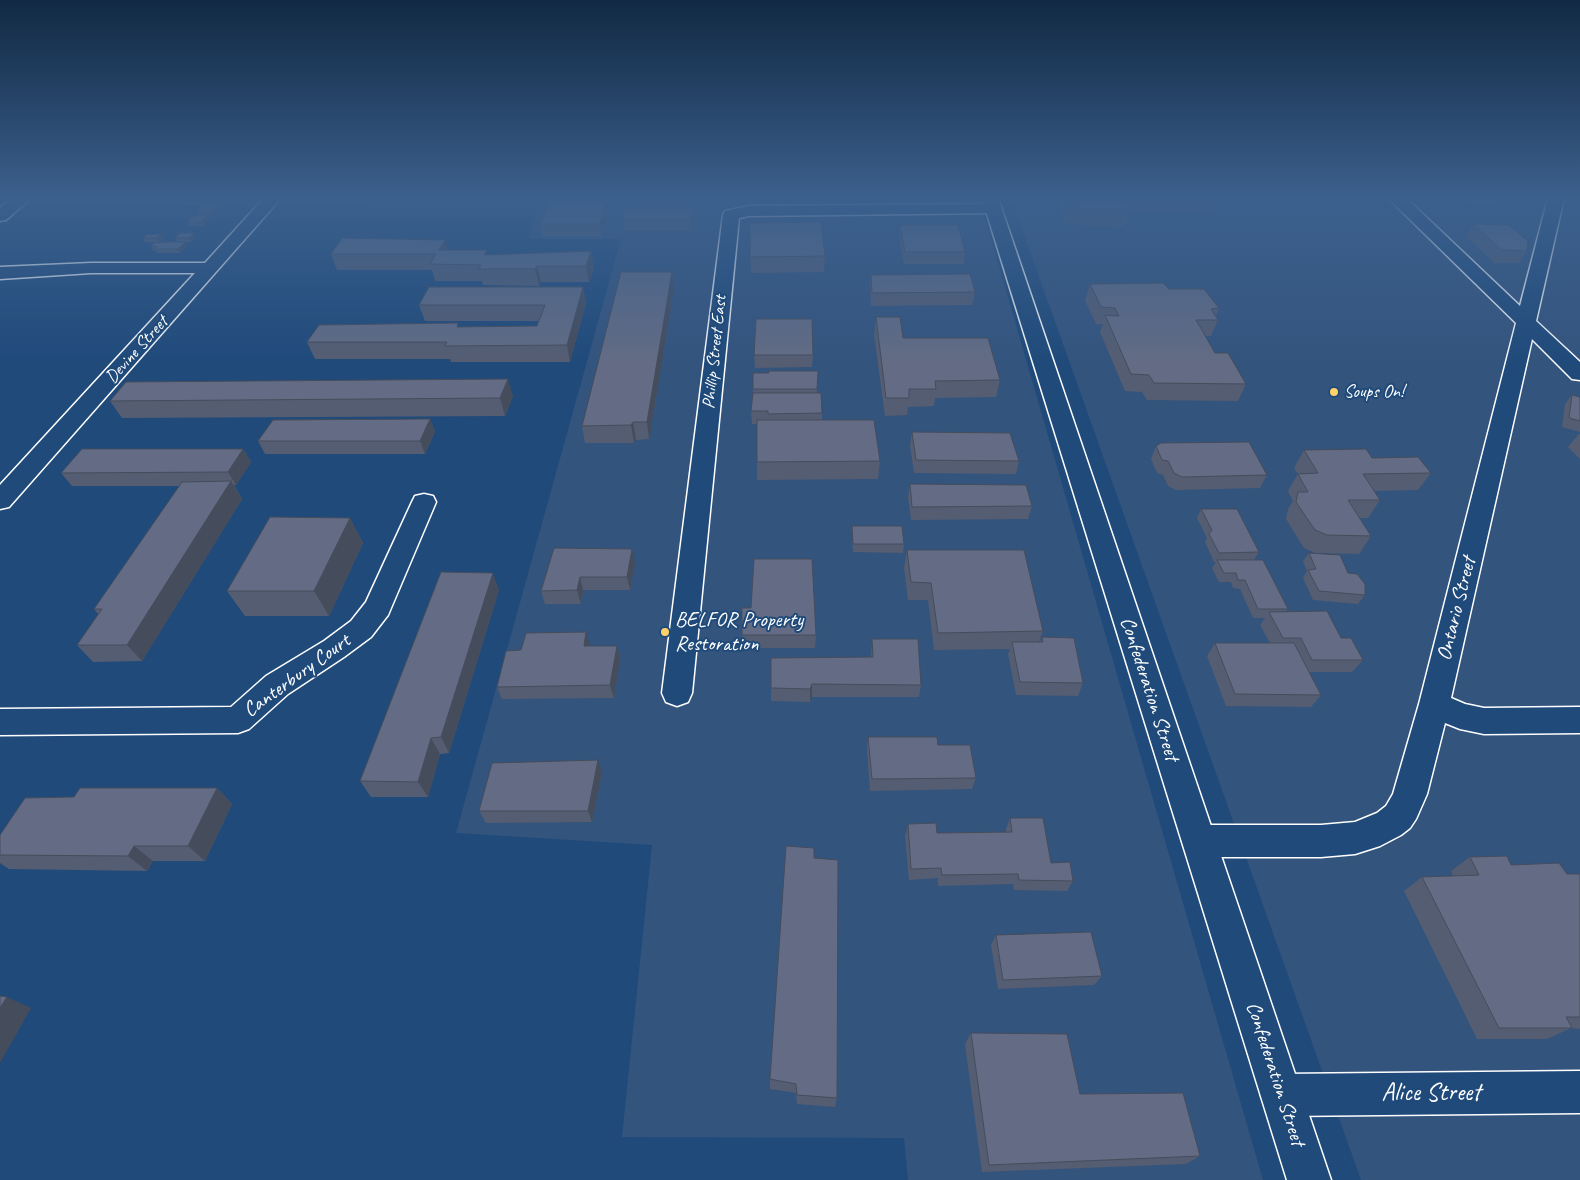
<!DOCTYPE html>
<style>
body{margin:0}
canvas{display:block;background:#1f4a7a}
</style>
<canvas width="1580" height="1180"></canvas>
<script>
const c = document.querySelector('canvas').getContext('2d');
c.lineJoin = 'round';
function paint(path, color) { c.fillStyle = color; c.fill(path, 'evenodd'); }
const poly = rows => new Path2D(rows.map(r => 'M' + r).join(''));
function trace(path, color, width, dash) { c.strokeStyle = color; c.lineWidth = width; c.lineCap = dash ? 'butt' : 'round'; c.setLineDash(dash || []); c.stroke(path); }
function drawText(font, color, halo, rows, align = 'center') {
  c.font = font + ' Caveat,sans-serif'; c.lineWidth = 4; c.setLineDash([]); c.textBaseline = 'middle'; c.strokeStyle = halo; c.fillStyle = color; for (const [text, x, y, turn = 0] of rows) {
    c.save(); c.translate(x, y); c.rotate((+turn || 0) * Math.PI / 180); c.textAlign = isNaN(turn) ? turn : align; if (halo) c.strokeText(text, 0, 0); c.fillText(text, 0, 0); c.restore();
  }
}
const built = poly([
 [378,198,977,198,986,221,1263,1180,908,1180,904,1138,622,1137,652,845,456,833,621,239,529,239,536,208,372,207],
 [1011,198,1580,198,1580,1180,1361,1180]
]);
const minor = poly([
 [12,198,31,198,6,220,0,221,0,208,12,198],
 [264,198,281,198,9,507,0,509,0,485,195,273,91,273,0,279,0,267,91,263,205,263,264,198],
 [1388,198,1406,198,1520,306,1548,198,1564,198,1536,321,1580,362,1580,380,1572,379,1532,339,1451,698,1465,704,1484,708,1580,707,1580,733,1484,734,1460,729,1445,723,1427,794,1416,819,1410,828,1401,835,1380,846,1355,854,1321,857,1199,857,1187,853,1182,841,1187,829,1199,825,1321,825,1355,822,1377,813,1386,806,1393,794,1419,704,1516,323,1388,198],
 [994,204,1000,205,1002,209,1000,213,749,216,739,218,692,693,688,702,677,706,666,702,662,693,723,215,725,211,749,206,994,204],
 [424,494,433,496,436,502,388,615,371,637,344,657,288,694,249,729,238,733,0,735,0,709,231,707,266,676,324,641,351,621,366,602,412,502,415,496,424,494],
 [1580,1071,1580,1113,1282,1116,1267,1110,1261,1095,1267,1080,1282,1074,1580,1071]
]);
const major = poly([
 [982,198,998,198,1331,1180,1287,1180,982,198]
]);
const wall = poly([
 [438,198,467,198,465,201,439,200],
 [640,198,686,198,685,207,675,208,692,208,693,220,692,231,624,231,623,219,641,208],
 [1051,198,1217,198,1212,212,1129,212,1125,227,1077,225,1077,223,1066,223,1063,219,1064,215,1057,202,1053,202],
 [1461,198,1507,198,1506,199,1498,199,1495,204,1467,204],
 [185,201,211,201,210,202,219,202,221,206,213,214,199,214,197,210,202,205,187,205],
 [611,203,602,236,543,236,540,224],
 [208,215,210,219,203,226,190,226,187,222],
 [1473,224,1527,251,1519,263,1494,263,1466,236],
 [900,225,965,252,964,264,904,264,899,237],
 [194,233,196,237,191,242,177,242,175,238],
 [162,234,164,238,159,243,145,242,143,238],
 [151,246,187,246,180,253,157,253,156,251,154,251],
 [448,250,488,255,591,251,594,268,589,282,541,282,539,286,483,285,482,281,435,281,432,270,337,270,331,254],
 [825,256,824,272,751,273,750,257],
 [672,272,674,288,649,439,636,440,634,443,585,443,582,426],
 [871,275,975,292,972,305,871,306,870,287],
 [1090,284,1169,289,1219,308,1216,316,1218,320,1211,336,1205,336,1215,353,1246,384,1238,401,1147,400,1142,392,1125,391,1100,332,1103,324,1096,324,1085,301],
 [583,287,586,303,570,362,451,362,450,359,315,359,307,342,459,327,537,326,539,321,425,321,419,305],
 [876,317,903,338,1000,380,996,397,935,398,934,406,908,407,907,415,885,416,874,334],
 [754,355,813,355,812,367,755,368],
 [768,371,818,371,817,393,822,413,822,420,880,461,878,479,757,480,757,424,752,424,751,411,753,394,753,373,768,373],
 [1572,395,1580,397,1580,432,1562,427,1565,404],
 [513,396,505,416,122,418,110,401],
 [430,419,435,432,425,454,265,454,258,441],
 [912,432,1019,461,1016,474,914,473,910,446],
 [1579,434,1580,434,1580,459,1568,447],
 [1156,446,1267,475,1260,488,1176,490,1168,486,1163,475,1157,473,1151,459],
 [243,449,251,462,236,485,234,485,242,499,142,661,93,662,77,645,98,614,94,609,180,486,72,486,61,473],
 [1304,450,1372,458,1431,473,1418,490,1374,491,1380,500,1368,518,1359,518,1371,536,1359,554,1315,553,1304,548,1286,519,1288,509,1293,501,1288,491,1298,474,1294,468],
 [910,484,1032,506,1028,519,911,520,908,497],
 [1201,509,1259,552,1254,560,1288,609,1285,612,1341,638,1363,660,1352,672,1309,672,1321,695,1311,707,1226,706,1207,656,1215,643,1270,643,1260,625,1265,618,1253,618,1240,589,1233,588,1231,582,1219,582,1212,568,1216,562,1214,562,1205,542,1207,538,1197,518],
 [350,518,363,543,329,616,245,616,227,591],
 [852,526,904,544,903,553,853,552,852,535],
 [554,548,635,562,630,590,583,590,581,604,545,604,541,591],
 [907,550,1043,631,1039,642,1040,642,1042,637,1083,683,1078,696,1016,695,1008,654,1010,649,934,650,928,600,908,600,904,568],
 [1309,553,1348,573,1365,595,1358,604,1313,600,1303,578,1307,571,1303,561],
 [499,590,449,753,440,754,428,797,371,797,360,781],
 [742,635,816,635,815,648,742,648],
 [872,639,921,685,919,697,812,697,810,702,771,701,771,688,871,657],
 [590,645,590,646,617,646,620,658,614,698,502,699,497,687,521,650],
 [868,737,938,745,976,778,972,789,870,791,867,749],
 [602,772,592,822,486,823,479,811],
 [217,788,232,804,205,861,153,861,147,871,9,869,0,863,0,835,74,797],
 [1010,818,1051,863,1073,881,1067,891,1014,890,1013,884,938,886,938,878,909,880,905,836,908,824,937,833,1006,832,1006,829],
 [1470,857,1567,874,1580,874,1580,1029,1571,1028,1547,1039,1477,1039,1404,891,1422,877,1453,876,1451,871],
 [814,858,837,1098,835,1107,797,1104,796,1093,770,1089,770,1079],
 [996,935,1102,976,1094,985,998,989,991,945],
 [971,1033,1080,1094,1200,1156,1186,1164,982,1172,965,1044]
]);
const shadedWall = poly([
 [207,198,209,198,211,201,206,205,204,201],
 [607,198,610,198,611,203,602,236,600,224],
 [673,198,674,198,675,207,674,210],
 [684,198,686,198,685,207],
 [219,202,221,206,213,214,211,210],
 [692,208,693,220,692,231,691,219],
 [208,215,210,219,203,226,201,222],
 [194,233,196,237,191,242,189,238],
 [162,234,164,238,159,243,156,238],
 [445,240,450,256,439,250],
 [185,242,187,246,180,253,178,249],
 [591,251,594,268,589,282,586,266],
 [537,266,541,282,539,286,535,269],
 [672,272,674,288,649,439,647,422],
 [583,287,586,303,570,362,567,345],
 [508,379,513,396,505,416,500,398],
 [430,419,435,432,425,454,420,441],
 [633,422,636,440,634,443,631,425],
 [243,449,251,462,236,485,228,472],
 [231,481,242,499,142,661,127,645],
 [350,518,363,543,329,616,314,591],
 [632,549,635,562,630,590,627,577],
 [493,573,499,590,449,753,441,737],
 [580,577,583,590,581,604,577,590],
 [586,632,590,645,588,659,584,646],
 [617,646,620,658,614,698,610,685],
 [812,684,812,697,810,702,810,689],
 [431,738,440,754,428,797,418,782],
 [598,760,602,772,592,822,588,811],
 [217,788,232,804,205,861,188,846],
 [134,846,153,861,147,871,128,856],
 [7,997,31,1008,0,1063,0,1008]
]);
const building = poly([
 [188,198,207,198,204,201,185,201,188,198],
 [551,198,607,198,600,224,540,224,551,198],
 [1067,198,1126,198,1128,201,1123,201,1130,211,1081,210,1081,208,1070,207,1067,204,1079,204,1077,201,1068,200,1067,198],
 [205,202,219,202,211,210,197,210,205,202],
 [625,208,692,208,691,219,623,219,625,208],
 [195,215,208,215,201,222,187,222,195,215],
 [821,222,825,256,750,257,750,223,821,222],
 [1473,224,1509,225,1528,241,1527,251,1502,250,1473,224],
 [900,225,958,225,965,252,905,252,900,225],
 [180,233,194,233,189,238,175,238,180,233],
 [162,234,156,238,143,238,147,235,162,234],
 [342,238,445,240,439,250,487,250,484,255,591,251,586,266,537,266,535,269,478,269,481,265,430,264,436,254,331,254,342,238],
 [162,242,185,242,178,249,155,249,157,247,151,246,154,243,162,242],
 [621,272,672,272,647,422,633,422,631,425,582,426,621,272],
 [970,274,975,292,872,293,871,275,970,274],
 [1163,283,1169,289,1204,289,1219,308,1211,309,1218,320,1196,320,1215,353,1228,353,1246,384,1154,383,1149,375,1131,374,1105,315,1119,316,1115,308,1101,307,1090,284,1163,283],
 [429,287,583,287,567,345,445,346,447,342,307,342,319,325,458,323,457,327,537,326,545,305,419,305,429,287],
 [876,317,900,317,903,338,988,338,1000,380,935,381,936,389,909,389,909,398,886,398,876,317],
 [756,319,812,319,813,355,754,355,756,319],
 [768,371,818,371,817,389,753,389,753,373,769,373,768,371],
 [508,379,500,398,110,401,126,382,508,379],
 [753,393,821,393,822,413,768,414,768,411,751,411,753,393],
 [1572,395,1580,397,1580,421,1569,418,1572,395],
 [430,419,420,441,258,441,273,420,430,419],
 [757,420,874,420,880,461,757,462,757,420],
 [912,432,1010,433,1019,461,916,460,912,432],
 [1249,442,1267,475,1182,477,1174,473,1168,461,1162,460,1156,446,1161,443,1249,442],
 [82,449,243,449,228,472,61,473,82,449],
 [1366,449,1372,458,1418,457,1431,473,1363,474,1380,500,1348,500,1371,536,1327,535,1315,530,1296,502,1298,492,1308,492,1298,474,1318,473,1304,450,1366,449],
 [231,481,127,645,77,645,102,609,94,609,182,482,231,481],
 [910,484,1026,485,1032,506,912,507,910,484],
 [1201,509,1237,509,1259,552,1219,553,1209,534,1212,530,1201,509],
 [270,517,350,518,314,591,227,591,270,517],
 [852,526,902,526,904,544,853,544,852,526],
 [554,548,632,549,627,577,580,577,577,590,541,591,554,548],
 [907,550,1024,550,1043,631,938,633,931,583,911,582,907,550],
 [1309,553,1340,555,1348,573,1357,574,1365,584,1365,595,1319,591,1308,570,1316,569,1309,553],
 [754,559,812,559,816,635,742,635,742,608,751,608,754,559],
 [1217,560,1263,560,1288,609,1258,609,1245,580,1238,580,1236,573,1224,573,1217,560],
 [441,572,493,573,441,737,431,738,418,782,360,781,441,572],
 [1327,611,1341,638,1351,638,1363,660,1312,660,1301,638,1283,638,1269,612,1327,611],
 [586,632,584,646,617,646,610,685,497,687,506,651,521,650,526,633,586,632],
 [1042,637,1074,638,1083,683,1020,682,1012,642,1043,642,1042,637],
 [872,639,918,639,921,685,812,684,810,689,771,688,771,658,873,657,872,639],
 [1215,643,1294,643,1321,695,1235,694,1215,643],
 [868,737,937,737,938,745,970,745,976,778,872,779,868,737],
 [598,760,588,811,479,811,492,763,598,760],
 [80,788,217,788,188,846,134,846,128,856,0,855,0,835,25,798,74,797,80,788],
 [1010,818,1043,818,1051,863,1070,862,1073,881,1019,880,1018,874,942,875,941,868,911,869,908,824,936,823,937,833,1012,832,1010,818],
 [786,846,814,848,814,858,838,860,837,1098,797,1095,796,1084,770,1079,786,846],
 [1507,856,1511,865,1559,863,1567,874,1580,874,1580,1017,1566,1017,1572,1028,1499,1028,1422,877,1479,875,1470,857,1507,856],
 [1091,932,1102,976,1003,980,996,935,1091,932],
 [0,996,7,997,0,1008,0,996],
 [971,1033,1067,1034,1080,1094,1183,1093,1200,1156,989,1165,971,1033]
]);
const markers = [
 [1334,392,5,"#ffd166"],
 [665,632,5,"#ffd166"]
];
const farStreetnames = [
 ["Devine Street",137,350,-48],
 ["Phillip Street East",715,352,-84]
];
const farPoinames = [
 ["Soups On!",1344,392]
];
const streetNames = [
 ["Ontario Street",1457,609,-76],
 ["Canterbury Court",297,676,-36],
 ["Confederation Street",1149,689,72],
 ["Confederation Street",1275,1074,72]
];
const poiNames = [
 ["BELFOR Property",675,620],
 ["Restoration",675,644]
];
const nearStreetnames = [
 ["Alice Street",1431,1093]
];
paint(built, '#33547d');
trace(minor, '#fff', 3);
trace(major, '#fff', 3);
paint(minor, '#1f4a7a');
paint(major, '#1f4a7a');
paint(wall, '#555d72');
paint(shadedWall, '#454c5c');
paint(building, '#636c84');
trace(building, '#454c5c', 1);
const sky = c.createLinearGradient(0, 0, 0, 363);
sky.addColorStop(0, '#112943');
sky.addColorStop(0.55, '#3c608d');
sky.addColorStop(1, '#3c608d00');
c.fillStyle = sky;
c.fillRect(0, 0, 1580, 363);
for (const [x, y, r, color] of markers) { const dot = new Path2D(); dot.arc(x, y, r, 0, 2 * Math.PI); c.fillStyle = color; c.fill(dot); trace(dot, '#1f4a7a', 2); }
drawText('18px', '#fff', '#1f4a7a', farStreetnames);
drawText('18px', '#fff', '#1f4a7a', farPoinames, 'left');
drawText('21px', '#fff', '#1f4a7a', streetNames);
drawText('21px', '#fff', '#1f4a7a', poiNames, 'left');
drawText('25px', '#fff', '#1f4a7a', nearStreetnames);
</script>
